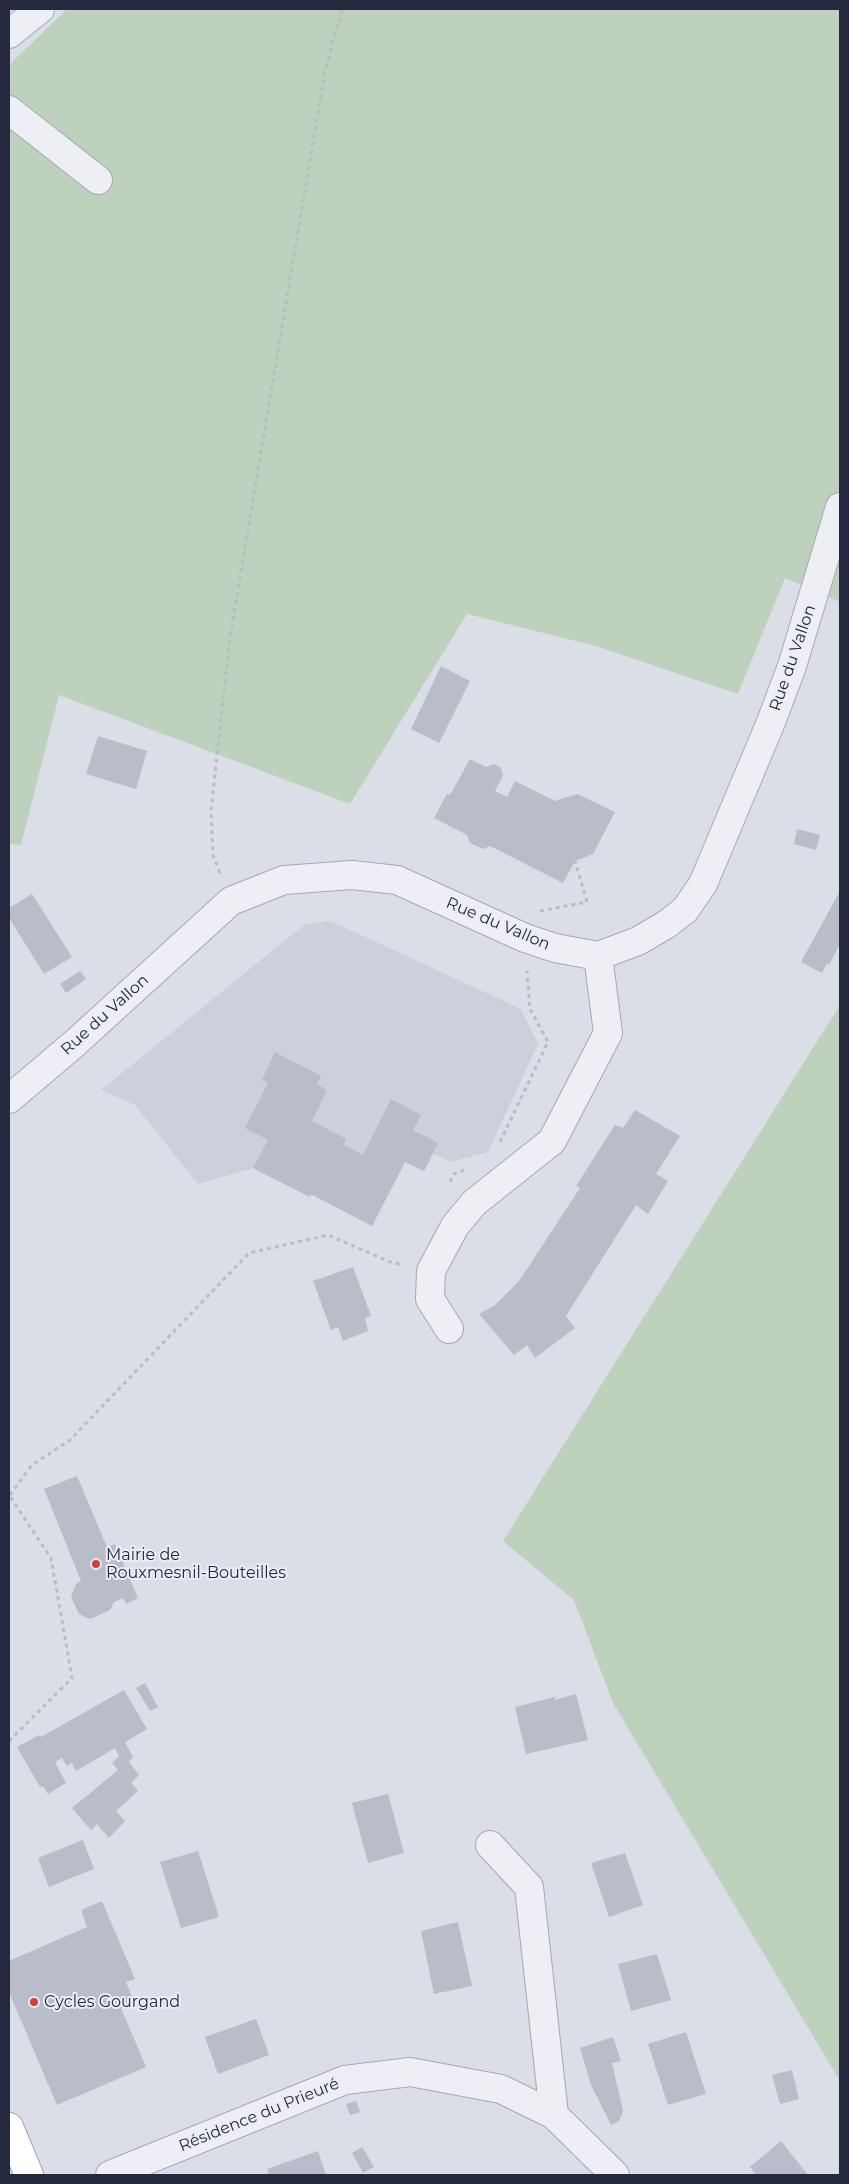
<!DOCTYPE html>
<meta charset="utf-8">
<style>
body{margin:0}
#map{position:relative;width:849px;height:2184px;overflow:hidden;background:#dbdee7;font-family:Montserrat,sans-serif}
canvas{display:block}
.frame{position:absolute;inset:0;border:10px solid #25293d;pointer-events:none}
</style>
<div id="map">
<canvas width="849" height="2184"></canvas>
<div class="frame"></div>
</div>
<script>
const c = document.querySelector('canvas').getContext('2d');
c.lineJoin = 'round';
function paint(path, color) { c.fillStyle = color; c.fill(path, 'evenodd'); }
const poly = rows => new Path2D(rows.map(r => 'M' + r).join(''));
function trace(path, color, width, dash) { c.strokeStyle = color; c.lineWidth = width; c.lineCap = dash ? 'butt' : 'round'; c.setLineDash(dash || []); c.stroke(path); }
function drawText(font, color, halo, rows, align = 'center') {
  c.font = font + ' Montserrat,sans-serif'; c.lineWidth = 4; c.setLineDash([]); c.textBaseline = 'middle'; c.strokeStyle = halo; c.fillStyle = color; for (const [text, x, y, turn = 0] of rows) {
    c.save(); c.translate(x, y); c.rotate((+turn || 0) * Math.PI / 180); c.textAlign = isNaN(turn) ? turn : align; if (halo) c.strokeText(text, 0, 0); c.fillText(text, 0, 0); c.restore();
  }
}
const built = poly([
 [331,921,521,1009,538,1044,488,1152,450,1162,433,1154,424,1171,405,1162,372,1226,312,1195,310,1197,253,1168,198,1184,135,1105,101,1090,305,924]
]);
const green = poly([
 [67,9,840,9,840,602,785,578,738,694,596,646,467,614,350,804,59,695,21,845,9,844,9,65],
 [840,1005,840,2081,613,1703,574,1600,503,1541]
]);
const building = poly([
 [441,666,470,681,439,743,411,729],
 [98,736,147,751,136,789,86,774],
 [470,759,486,767,494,764,501,768,503,775,495,791,507,797,515,781,555,801,577,794,615,812,593,854,575,861,563,883,490,846,483,849,470,843,467,835,434,818,447,794,450,795],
 [797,829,820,835,816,850,794,844],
 [840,891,840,944,829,965,827,963,822,973,801,962],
 [32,894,72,957,44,974,9,918,9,908],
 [80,971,86,979,66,993,60,984],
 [275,1052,321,1076,317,1084,327,1090,312,1121,346,1139,344,1145,363,1155,391,1099,421,1115,413,1130,438,1143,424,1171,405,1162,372,1226,311,1194,310,1197,253,1168,268,1140,245,1128,268,1083,262,1080],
 [635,1110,680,1136,656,1174,668,1181,648,1214,636,1205,566,1316,575,1328,535,1358,527,1345,514,1355,479,1314,494,1306,519,1281,580,1188,576,1186,615,1125,623,1128],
 [353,1267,371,1316,365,1318,368,1331,343,1341,338,1327,331,1330,313,1281],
 [77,1476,107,1547,115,1544,138,1598,126,1604,123,1598,114,1602,110,1610,90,1619,79,1614,71,1597,76,1584,81,1581,44,1489],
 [145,1683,158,1707,150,1711,136,1688],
 [124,1690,147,1729,125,1742,133,1757,129,1762,139,1775,131,1783,138,1791,116,1811,125,1821,109,1838,97,1824,91,1830,72,1808,118,1770,112,1763,119,1756,115,1748,76,1771,72,1763,67,1766,62,1758,55,1762,66,1783,48,1794,43,1786,40,1787,17,1747,39,1735,41,1737],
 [576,1694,588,1740,526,1754,515,1707,555,1697,555,1700],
 [388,1794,404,1853,368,1863,352,1803],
 [83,1840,94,1869,49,1887,38,1858],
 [198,1851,219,1917,181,1928,160,1862],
 [625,1853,643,1905,609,1917,591,1863],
 [102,1901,135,1979,126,1982,134,2002,121,2008,146,2067,57,2105,9,1992,9,1961,87,1927,81,1910],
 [458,1922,472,1986,434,1994,421,1931],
 [657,1954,671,2000,631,2011,618,1964],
 [256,2019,269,2055,218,2074,205,2037],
 [686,2032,706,2094,668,2105,648,2044],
 [613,2037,621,2061,612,2063,623,2111,619,2121,611,2125,591,2085,580,2048],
 [792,2070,799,2099,780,2104,772,2075],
 [356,2101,360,2112,350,2115,346,2104],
 [781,2141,808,2175,756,2175,750,2167],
 [362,2147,374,2167,363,2173,352,2153],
 [318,2151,326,2175,269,2175,267,2169]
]);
const path = poly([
 [220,873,213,855,211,810,230,637,325,71,342,9],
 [540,911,587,902,575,861],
 [500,1142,548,1042,530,1009,527,971],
 [450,1182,454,1174,465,1170],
 [10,1495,32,1465,70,1440,249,1253,328,1235,390,1262,403,1265],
 [9,1741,72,1678,51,1558,9,1495]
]);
const minor = poly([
 [9,34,40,9],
 [9,110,98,180],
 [9,1099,74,1044,231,901,284,880,352,875,397,880,525,938,555,948,598,956,638,941,667,924,685,910,703,884,771,722,792,666,840,507],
 [449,1329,430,1299,431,1271,455,1226,474,1203,552,1141,608,1033,598,956],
 [490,1845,529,1887,554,2115],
 [110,2175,345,2080,410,2072,501,2089,554,2115,615,2175]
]);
const major = poly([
 [9,2127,29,2175]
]);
const markers = [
 [96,1564,5,"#d33f39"],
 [34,2002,5,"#d33f39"]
];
const streetNames = [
 ["Rue du Vallon",793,658,-71],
 ["Rue du Vallon",498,924,23],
 ["Rue du Vallon",105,1015,-42],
 ["Résidence du Prieuré",259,2115,-22]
];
const poiNames = [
 ["Mairie de",106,1555],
 ["Rouxmesnil-Bouteilles",106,1573],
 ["Cycles Gourgand",44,2002]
];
paint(built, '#cdd0dc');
paint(green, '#bed1bc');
paint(building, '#b9bcc9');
trace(minor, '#a4a8b4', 30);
trace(major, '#9a9fb3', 30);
trace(path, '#babcc5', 3, [4, 4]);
trace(minor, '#eeeff5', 28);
trace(major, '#fff', 28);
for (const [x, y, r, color] of markers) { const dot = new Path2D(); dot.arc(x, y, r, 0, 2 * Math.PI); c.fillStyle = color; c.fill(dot); trace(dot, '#ebedf4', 2); }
drawText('16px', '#25293d', '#ebedf4', streetNames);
drawText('16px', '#25293d', '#ebedf4', poiNames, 'left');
</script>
